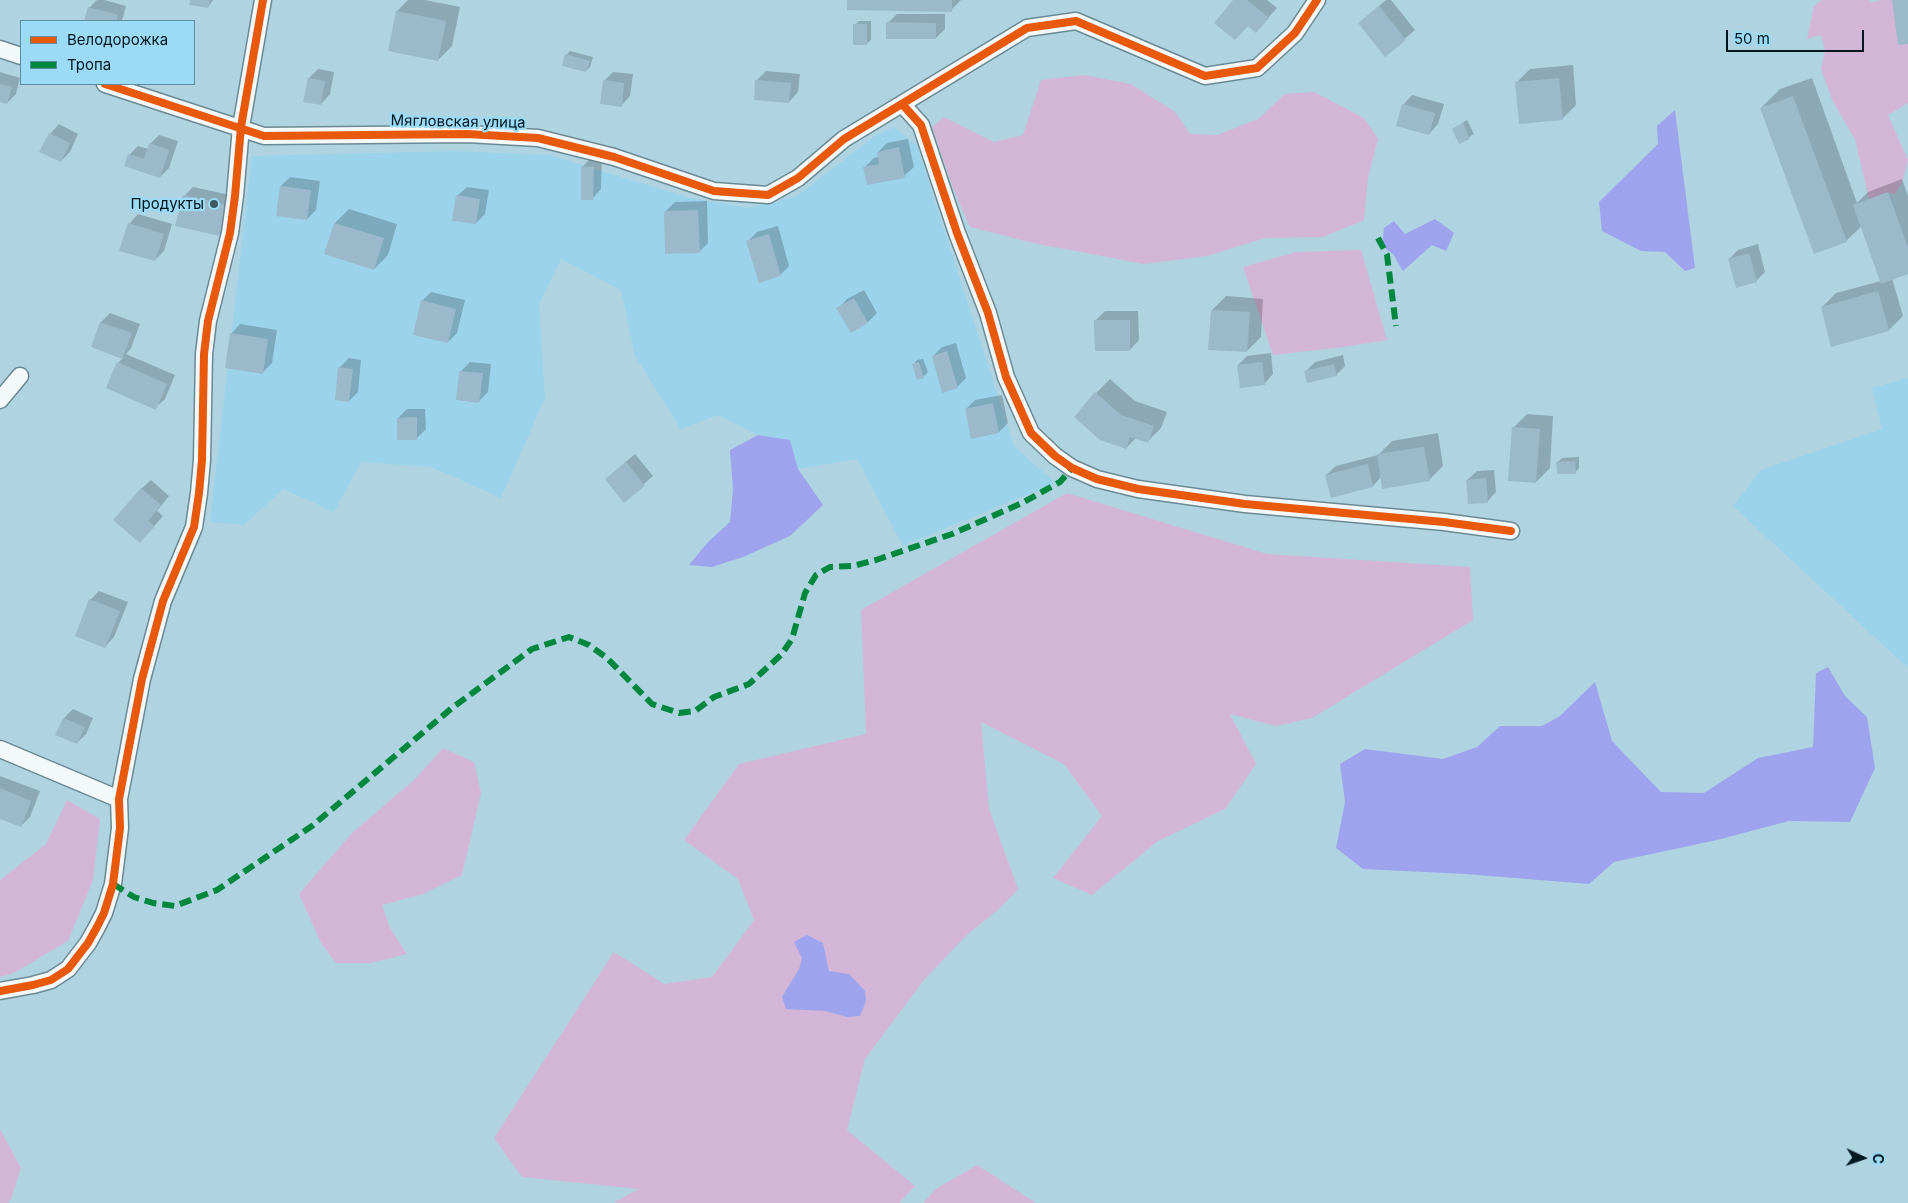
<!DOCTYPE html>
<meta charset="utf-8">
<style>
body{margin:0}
#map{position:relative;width:1908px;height:1203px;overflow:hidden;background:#afd3e1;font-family:Inter,sans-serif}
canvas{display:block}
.legend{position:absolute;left:20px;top:20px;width:175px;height:65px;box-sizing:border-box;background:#9bdbf5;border:1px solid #5d8da0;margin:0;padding:6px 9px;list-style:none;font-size:15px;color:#001720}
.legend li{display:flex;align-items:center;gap:10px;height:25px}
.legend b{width:25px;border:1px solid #5d8da0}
.north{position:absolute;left:1838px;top:1133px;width:50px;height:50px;-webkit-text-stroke:4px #9bdbf5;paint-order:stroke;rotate:93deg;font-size:14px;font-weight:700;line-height:20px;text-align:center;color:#001720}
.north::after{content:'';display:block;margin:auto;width:18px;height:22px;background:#001720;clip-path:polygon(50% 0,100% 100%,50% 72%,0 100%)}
.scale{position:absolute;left:1726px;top:30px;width:138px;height:22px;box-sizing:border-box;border:2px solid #001720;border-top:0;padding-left:6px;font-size:15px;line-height:18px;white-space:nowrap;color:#001720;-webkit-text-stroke:4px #9bdbf5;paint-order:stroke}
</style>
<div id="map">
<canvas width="1908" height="1203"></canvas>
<ul class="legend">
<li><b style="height:6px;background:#e8590c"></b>Велодорожка</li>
<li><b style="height:6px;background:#00873e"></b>Тропа</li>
</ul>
<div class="north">С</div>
<div class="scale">50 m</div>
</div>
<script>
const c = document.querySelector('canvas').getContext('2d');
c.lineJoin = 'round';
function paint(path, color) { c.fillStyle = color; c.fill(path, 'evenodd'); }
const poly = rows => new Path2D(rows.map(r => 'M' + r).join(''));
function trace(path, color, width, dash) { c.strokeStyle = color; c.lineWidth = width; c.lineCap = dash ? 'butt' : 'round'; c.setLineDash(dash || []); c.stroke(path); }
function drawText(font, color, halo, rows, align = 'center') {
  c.font = font + ' Inter,sans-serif'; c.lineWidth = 4.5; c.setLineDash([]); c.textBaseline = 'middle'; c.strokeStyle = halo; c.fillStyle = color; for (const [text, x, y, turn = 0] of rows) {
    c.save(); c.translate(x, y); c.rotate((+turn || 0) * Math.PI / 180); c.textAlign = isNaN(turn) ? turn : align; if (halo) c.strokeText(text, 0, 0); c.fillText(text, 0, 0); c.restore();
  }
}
const built = poly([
 [894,127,917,146,1014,446,1055,483,903,546,857,459,798,469,790,440,758,435,718,415,681,429,635,356,621,290,561,259,539,304,545,398,501,498,431,467,361,462,334,512,283,489,244,525,210,522,252,156,455,151,549,155,687,197,748,208,797,196,876,135],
 [1908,378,1908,668,1733,506,1761,470,1882,429,1872,388]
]);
const green = poly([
 [1822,0,1870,0,1870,3,1881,0,1892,0,1908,44,1908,103,1888,115,1908,160,1902,183,1895,194,1888,193,1869,199,1855,139,1833,102,1821,69,1825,50,1821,35,1807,39,1814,6],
 [1084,75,1131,84,1175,112,1190,134,1217,135,1258,119,1285,94,1314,92,1364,118,1378,139,1368,178,1364,220,1323,237,1265,238,1207,256,1144,264,1033,243,970,227,953,188,932,127,944,117,994,142,1023,135,1041,80],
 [1361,250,1387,340,1344,347,1273,355,1243,267,1296,252],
 [1067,493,1267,554,1470,567,1473,620,1312,718,1276,726,1230,714,1256,764,1225,809,1158,841,1092,895,1053,878,1102,816,1064,764,981,722,989,809,1018,889,1000,908,967,935,924,980,865,1059,847,1130,915,1186,899,1203,613,1203,639,1189,522,1177,494,1138,614,952,664,984,712,977,754,920,738,879,684,840,739,764,866,734,861,610],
 [443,748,474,762,481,793,462,875,423,894,382,905,390,928,407,954,371,963,336,963,321,943,299,894,352,833,414,780],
 [67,800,100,819,93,880,68,941,14,973,0,977,0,880,46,844],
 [0,1129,21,1168,11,1199,8,1203,0,1203],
 [977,1165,1036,1203,923,1203,936,1189]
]);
const water = poly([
 [1675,110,1695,268,1685,271,1665,252,1641,251,1602,231,1599,202,1658,144,1657,126],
 [1435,219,1454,233,1446,251,1432,245,1403,271,1393,254,1382,246,1384,228,1394,221,1405,234],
 [758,435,790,440,798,469,823,505,790,536,743,557,712,567,689,565,708,542,730,522,733,489,730,450],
 [1828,667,1845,696,1867,717,1875,768,1850,822,1789,821,1717,840,1614,862,1589,884,1465,874,1363,869,1336,848,1345,802,1340,764,1365,749,1443,759,1477,747,1500,726,1542,726,1560,716,1595,682,1612,741,1661,792,1704,793,1758,758,1813,747,1816,673],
 [807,935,823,943,829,971,849,974,865,991,866,1001,860,1016,847,1017,825,1011,786,1009,782,997,799,969,802,958,794,942]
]);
const shadow = poly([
 [97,0,104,0,126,6,122,20,85,21,89,8],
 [191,0,213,0,208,7],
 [408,0,425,0,460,7,452,46,438,60,397,11],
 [849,0,961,0,951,10],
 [1235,0,1267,0,1277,8,1256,31],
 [1386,0,1391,0,1415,30,1386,55,1359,23],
 [897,14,945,14,945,29,936,38,888,23],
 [859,21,871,21,871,40,866,44,855,25],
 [570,51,593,57,590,67,586,71,566,55],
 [1573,65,1576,105,1562,119,1516,83,1530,69],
 [318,69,334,72,330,94,321,104,309,78],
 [766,71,800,74,798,92,789,102,756,81],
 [0,72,20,78,16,94,7,103,0,101],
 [613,72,633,74,630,96,621,106,604,81],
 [1812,78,1857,203,1868,192,1902,179,1908,196,1908,273,1892,278,1903,316,1889,330,1822,307,1836,293,1881,281,1862,226,1846,241,1761,108,1780,89],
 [1412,95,1444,104,1438,124,1429,134,1403,105],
 [1467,120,1474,134,1460,143,1453,129],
 [59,124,78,134,70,152,61,161,50,134],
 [159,135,178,141,169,168,160,177,129,155,138,146,148,149,150,144],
 [908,139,914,167,904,176,865,167,874,158,879,157,878,152,887,143],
 [592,157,602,158,601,189,592,199,583,166],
 [290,177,320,181,316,210,307,219,281,186],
 [193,187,235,196,228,226,219,235,184,196],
 [467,187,489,190,485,214,476,223,457,196],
 [707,201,708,243,699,252,666,211,675,202],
 [349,209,397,224,388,255,374,269,326,254,335,223],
 [138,214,172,224,164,251,155,260,129,224],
 [778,226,789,266,780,275,748,241,757,232],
 [1758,244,1765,272,1756,281,1729,259,1738,250],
 [864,290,877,313,868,322,851,332,838,308,847,299],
 [431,292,465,300,457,333,448,342,422,301],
 [1226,296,1263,299,1261,337,1247,351,1212,310],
 [1105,311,1138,311,1139,340,1130,350,1095,321],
 [110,313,140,324,131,348,126,354,175,375,165,399,155,408,118,363,123,358,92,346,101,322],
 [240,324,277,330,272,363,263,372,231,334],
 [956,343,966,378,957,387,933,356,942,347],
 [1271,353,1273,374,1264,384,1238,365,1247,356],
 [1343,355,1345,366,1336,375,1306,371,1315,362],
 [349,358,361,360,358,392,349,401,339,368],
 [923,359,928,372,924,376,918,379,913,365,917,360],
 [470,362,491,364,488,392,479,401,457,399,461,371],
 [1110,379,1135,401,1167,412,1161,428,1147,442,1136,438,1126,448,1096,393],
 [1002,395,1008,423,999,432,972,437,966,409,975,400],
 [407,409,425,409,426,429,417,438,398,418],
 [1527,414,1553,416,1550,468,1536,482,1513,428],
 [1438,433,1443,466,1429,480,1381,477,1373,486,1332,496,1326,475,1336,466,1378,455,1392,441],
 [635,454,653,476,624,501,606,479],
 [1579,457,1579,468,1575,473,1558,462,1562,458],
 [1494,470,1496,492,1487,502,1467,480,1477,471],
 [151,480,169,496,157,511,163,516,149,532,141,489],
 [99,591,128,602,114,637,105,647,90,600],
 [73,709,93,718,86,734,77,743,57,735,64,718],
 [0,776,40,791,30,817,21,826,0,818]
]);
const building = poly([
 [190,0,210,0,208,8,189,5],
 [847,0,952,0,952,12,847,10],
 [1233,0,1247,0,1269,18,1256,33,1248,26,1235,40,1214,23],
 [1892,0,1908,0,1908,44,1898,45],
 [1379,6,1406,40,1385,57,1358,23],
 [88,7,118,15,116,21,84,21],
 [396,11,446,21,438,61,388,51],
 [886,22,936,23,936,39,886,39],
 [853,24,867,24,867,45,853,45],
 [565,54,590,61,586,72,562,66],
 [308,78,325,81,321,105,303,102],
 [1559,78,1563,120,1519,124,1515,82],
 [603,80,624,83,622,107,600,104],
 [755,80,791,83,789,103,754,100],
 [0,84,12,87,7,104,0,102],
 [1793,96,1847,242,1814,254,1760,108],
 [1402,104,1435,113,1429,135,1396,126],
 [1463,123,1470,139,1459,144,1452,129],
 [49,133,70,143,61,162,39,152],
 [149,143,169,150,160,178,124,166,128,154,144,159],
 [899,147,905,178,867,185,863,167,879,164,877,152],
 [581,166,594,167,593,200,581,200],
 [280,186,311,190,307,220,276,216],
 [1888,192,1908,248,1908,274,1881,284,1853,205],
 [183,195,227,205,220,236,175,226],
 [456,195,480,199,476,224,452,221],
 [698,210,700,253,665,254,664,211],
 [128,223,164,234,155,261,119,251],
 [334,223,384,238,374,270,324,254],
 [769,234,781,276,759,283,746,241],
 [1749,253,1757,282,1736,288,1728,259],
 [1878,291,1889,331,1831,347,1821,307],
 [854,298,868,323,851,333,836,308],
 [421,300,456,309,448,343,413,335],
 [1211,310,1250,312,1247,352,1208,350],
 [1094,320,1130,320,1130,351,1095,351],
 [100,322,132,333,122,359,91,347],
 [230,333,268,339,263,374,225,368],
 [947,351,958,388,942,393,932,356],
 [117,362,167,384,156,410,106,388],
 [919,362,924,378,917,380,912,364],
 [1262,362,1265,385,1240,388,1237,365],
 [1334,364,1337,376,1307,383,1304,371],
 [338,367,353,369,349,402,335,400],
 [459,371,483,373,479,403,456,400],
 [1095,392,1121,415,1154,426,1148,443,1130,437,1126,449,1100,440,1074,417],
 [993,403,999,433,971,439,965,409],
 [417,417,417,440,397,440,397,418],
 [1512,427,1540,429,1536,483,1508,481],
 [1424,447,1430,481,1382,489,1377,454],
 [1575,461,1576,474,1557,474,1556,462],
 [626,462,645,486,624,503,605,479],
 [1368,464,1373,487,1331,498,1325,475],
 [1486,478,1488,503,1468,504,1466,480],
 [141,488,161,505,148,521,155,526,140,543,113,520],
 [89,599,120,611,105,648,75,636],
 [63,718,85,727,77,744,55,735],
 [0,788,31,801,21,827,0,819]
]);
const minor = poly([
 [0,49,21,56],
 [105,84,264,136,467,134,538,138,614,157,714,191,768,195,798,178,844,139,1027,28,1076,21,1205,76,1257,68,1295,33,1317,0],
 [902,104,921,125,957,233,988,313,1006,377,1031,433,1055,456,1072,468,1097,479,1138,489,1245,504,1444,522,1511,531],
 [0,400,20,376],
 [0,749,119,799],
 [0,991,33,985,51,980,68,969,88,943,97,927,104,913,113,884,120,828,119,799,142,679,163,601,194,527,199,493,202,460,204,354,208,321,230,233,235,196,241,127,263,0]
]);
const quiet = poly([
 [1378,238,1387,255,1396,326],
 [113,884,134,897,153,903,175,906,217,890,312,826,452,708,532,649,569,637,589,645,607,658,652,704,679,713,695,711,714,697,749,684,781,655,792,639,805,593,816,575,830,567,853,566,876,560,952,534,1022,503,1060,482,1072,468]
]);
const cycleway = poly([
 [105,84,264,136,467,134,538,138,614,157,714,191,768,195,798,178,844,139,1027,28,1076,21,1205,76,1257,68,1295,33,1317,0],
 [902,104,921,125,957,233,988,313,1006,377,1031,433,1055,456,1072,468,1097,479,1138,489,1245,504,1444,522,1511,531],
 [0,991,33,985,51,980,68,969,88,943,97,927,104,913,113,884,120,828,119,799,142,679,163,601,194,527,199,493,202,460,204,354,208,321,230,233,235,196,241,127,263,0]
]);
const markers = [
 [214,204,5,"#3d5964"]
];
const streetNames = [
 ["Мягловская улица",458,122,1]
];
const poiNames = [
 ["Продукты",204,204]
];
paint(built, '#9bd4ea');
paint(green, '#d3b6d7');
paint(water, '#9da4ed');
paint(shadow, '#0003');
paint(building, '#9cb9cb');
trace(minor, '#6b8993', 19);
trace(minor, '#f3f8fa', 16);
trace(quiet, '#00873e', 6, [12, 6]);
trace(cycleway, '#e8590c', 8);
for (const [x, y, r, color] of markers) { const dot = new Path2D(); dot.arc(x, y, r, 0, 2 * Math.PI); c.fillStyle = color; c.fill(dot); trace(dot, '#9bdbf5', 2); }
drawText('15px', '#001720', '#9bdbf5', streetNames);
drawText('15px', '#001720', '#9bdbf5', poiNames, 'right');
</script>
